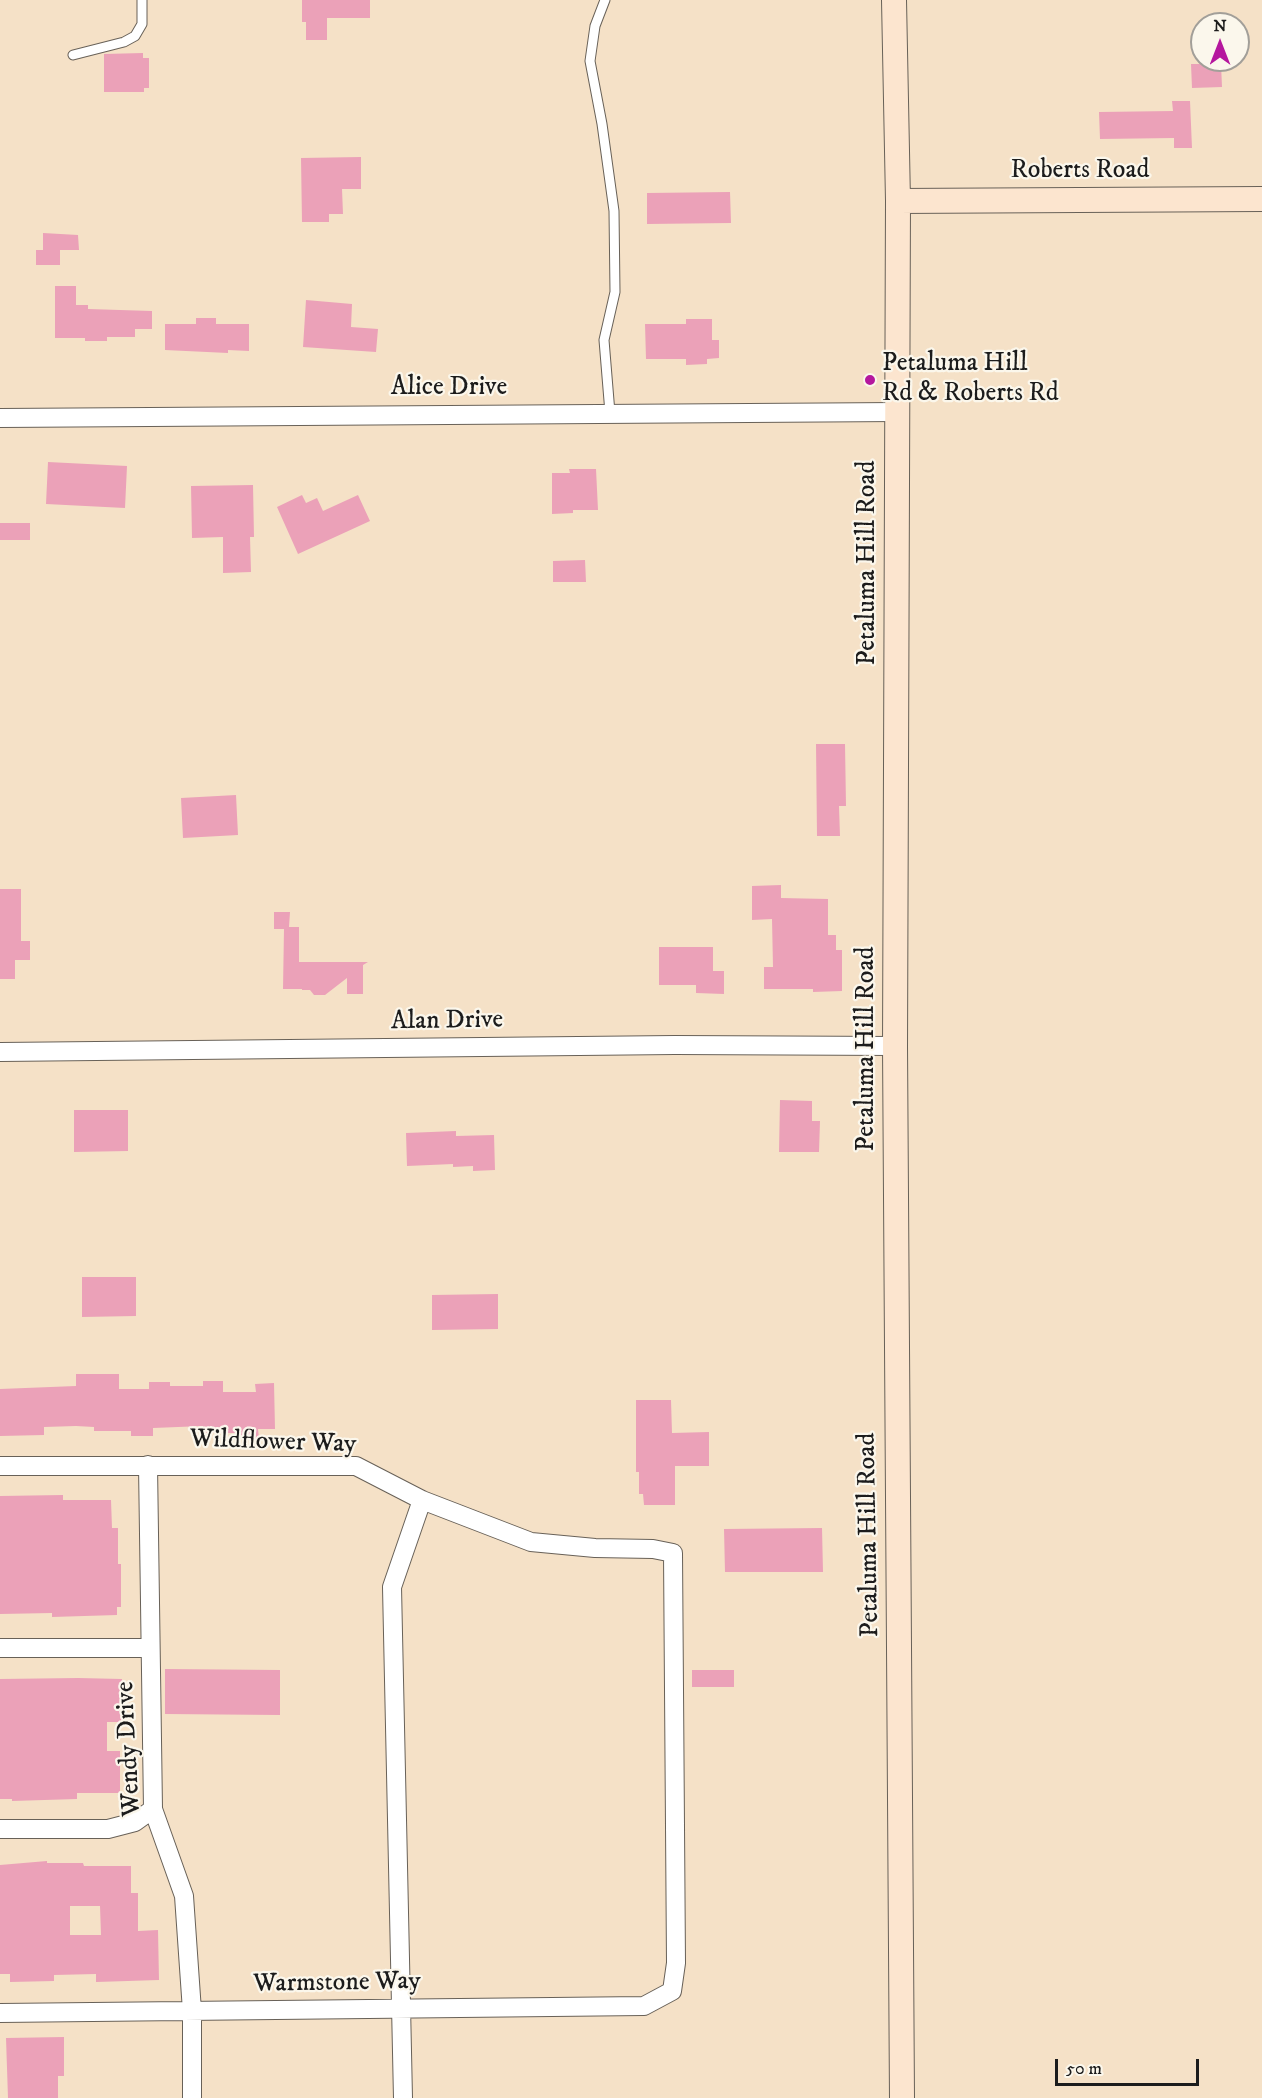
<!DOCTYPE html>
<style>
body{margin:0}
#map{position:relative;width:1262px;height:2098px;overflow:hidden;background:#f5e1c7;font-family:"IM FELL DW Pica",serif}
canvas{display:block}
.north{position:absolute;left:1190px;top:12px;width:60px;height:60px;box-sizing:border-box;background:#fbf7ec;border:2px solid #a29f99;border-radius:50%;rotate:0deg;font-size:16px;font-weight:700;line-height:24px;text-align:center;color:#1c1c1c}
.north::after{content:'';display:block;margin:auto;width:21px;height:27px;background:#b5179e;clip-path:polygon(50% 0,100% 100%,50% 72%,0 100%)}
.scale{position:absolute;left:1055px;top:2059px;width:144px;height:27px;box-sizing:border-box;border:3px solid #1c1c1c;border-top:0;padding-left:8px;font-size:18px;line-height:21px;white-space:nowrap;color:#1c1c1c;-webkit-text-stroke:4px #fbf7ec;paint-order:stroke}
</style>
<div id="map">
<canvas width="1262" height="2098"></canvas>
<div class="north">N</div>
<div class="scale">50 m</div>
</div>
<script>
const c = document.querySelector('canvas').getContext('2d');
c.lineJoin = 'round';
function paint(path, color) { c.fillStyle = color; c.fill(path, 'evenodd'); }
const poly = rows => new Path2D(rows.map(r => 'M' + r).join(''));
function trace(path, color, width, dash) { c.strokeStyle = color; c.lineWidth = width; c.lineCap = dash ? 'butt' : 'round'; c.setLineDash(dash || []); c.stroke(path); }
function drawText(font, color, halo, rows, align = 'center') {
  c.font = font + ' "IM FELL DW Pica",serif'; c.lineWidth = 4.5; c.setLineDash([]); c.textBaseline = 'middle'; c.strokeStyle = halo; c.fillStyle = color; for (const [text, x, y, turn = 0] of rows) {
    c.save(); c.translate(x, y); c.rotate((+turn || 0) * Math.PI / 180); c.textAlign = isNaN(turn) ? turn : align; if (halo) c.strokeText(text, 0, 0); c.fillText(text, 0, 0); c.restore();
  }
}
const building = poly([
 [302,0,370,0,370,18,327,18,327,40,306,40,306,22,302,22],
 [143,53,143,58,149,58,149,88,144,88,144,92,104,92,104,54],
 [1191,64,1221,64,1222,87,1192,88],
 [1172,101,1190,101,1192,148,1174,148,1174,138,1100,139,1099,112,1173,111],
 [361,157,361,189,342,189,343,214,329,214,329,222,302,222,301,158],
 [730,192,731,223,647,224,647,193],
 [43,233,78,235,79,250,60,250,60,265,36,265,36,250,43,250],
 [55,286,76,286,76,305,88,305,88,309,152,311,152,329,135,329,135,337,107,337,107,341,85,341,85,338,55,338],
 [306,300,352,304,351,327,378,329,376,352,303,347],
 [196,318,216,318,216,324,249,324,249,351,228,350,228,353,165,350,165,324,196,324],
 [686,319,712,319,712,340,719,340,719,358,707,359,707,364,686,365,686,359,646,359,645,324,686,324],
 [48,462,127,466,125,508,46,504],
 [569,469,596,469,598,510,573,510,573,513,552,514,552,473,570,473],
 [253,485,254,537,250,537,251,572,223,573,223,537,192,538,191,486],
 [302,495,306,503,317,498,323,511,358,495,370,521,298,554,277,507],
 [0,523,30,523,30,540,0,540],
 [585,560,586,582,553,582,553,561],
 [816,744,845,744,846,806,839,806,840,836,817,836],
 [236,795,238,835,183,838,181,798],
 [781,885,781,898,828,899,828,935,836,935,836,950,842,950,842,991,813,992,813,989,764,989,764,967,773,967,772,919,752,920,752,886],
 [0,889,21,889,21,941,30,941,30,960,15,960,15,979,0,979],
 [274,912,290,912,289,927,299,927,299,962,368,962,363,965,363,994,347,994,347,978,325,995,314,995,310,990,302,990,302,989,283,989,284,929,274,929],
 [659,947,713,947,713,971,724,971,724,994,696,993,696,985,659,985],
 [780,1100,812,1101,812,1121,820,1121,819,1152,779,1152],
 [74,1110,128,1110,128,1151,74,1152],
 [456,1131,456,1136,494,1135,495,1170,473,1171,473,1166,453,1167,453,1164,407,1166,406,1133],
 [82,1277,136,1277,136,1316,82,1317],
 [498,1294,498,1329,432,1330,432,1295],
 [76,1374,119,1374,119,1389,149,1389,149,1382,170,1382,170,1386,203,1386,203,1381,223,1381,223,1392,256,1392,255,1384,274,1383,275,1429,258,1429,259,1439,238,1439,238,1433,203,1433,203,1426,153,1428,153,1436,131,1436,131,1431,94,1431,94,1427,76,1426,44,1427,44,1435,0,1436,0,1389,76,1386],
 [636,1400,671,1400,672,1433,709,1432,709,1466,675,1466,675,1505,644,1505,643,1494,639,1494,639,1472,636,1472],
 [63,1495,63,1500,111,1500,112,1528,118,1528,118,1564,121,1564,121,1607,117,1607,117,1615,52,1617,52,1613,0,1614,0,1496],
 [822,1528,823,1572,725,1572,724,1529],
 [165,1669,280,1670,280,1715,165,1714],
 [692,1670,734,1670,734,1687,692,1687],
 [78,1678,122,1679,123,1722,107,1722,107,1751,120,1751,120,1793,77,1793,77,1799,12,1801,12,1799,0,1799,0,1679],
 [47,1861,47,1863,83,1863,84,1866,131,1866,131,1893,138,1893,138,1931,158,1930,159,1980,96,1982,96,1974,54,1975,54,1981,10,1982,10,1974,0,1974,0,1865],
 [70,1906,100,1906,101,1935,70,1935],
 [64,2037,64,2076,58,2076,58,2098,8,2098,6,2038]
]);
const lane = poly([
 [605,0,595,26,590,61,602,124,614,211,615,292,604,340,610,413],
 [73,55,124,42,135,36,142,24,142,0]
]);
const street = poly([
 [0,418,898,412],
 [0,1052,675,1045,895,1046],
 [148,1465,153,1809,184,1896,192,2011,192,2098],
 [0,1466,356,1466,422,1500,531,1542,595,1548,653,1549,673,1553,676,1963,672,1991,644,2006,0,2013],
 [0,1648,150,1648],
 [0,1829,108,1829,135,1822,153,1809],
 [403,2098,392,1587,422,1500]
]);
const secondary = poly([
 [894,0,898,201,895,1046,902,2098],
 [898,201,1262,199]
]);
const markers = [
 [870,380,6,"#b5179e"]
];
const streetNames = [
 ["Roberts Road",1080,172],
 ["Alice Drive",449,389],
 ["Petaluma Hill Road",869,563,-90],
 ["Alan Drive",447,1022,-1],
 ["Petaluma Hill Road",868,1049,-90],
 ["Wildflower Way",273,1443,2],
 ["Petaluma Hill Road",870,1535,-91],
 ["Wendy Drive",130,1749,-93],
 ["Warmstone Way",337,1984,-1]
];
const poiNames = [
 ["Petaluma Hill",882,365],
 ["Rd & Roberts Rd",882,395]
];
paint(building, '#eba1b8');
trace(lane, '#686158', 11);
trace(street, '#686158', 20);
trace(secondary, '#686158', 26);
trace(lane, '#fff', 9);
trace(street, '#fff', 18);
trace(secondary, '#fce5cf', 24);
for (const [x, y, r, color] of markers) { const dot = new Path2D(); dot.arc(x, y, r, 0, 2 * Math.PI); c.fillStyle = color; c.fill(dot); trace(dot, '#fbf7ec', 2); }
drawText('26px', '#1c1c1c', '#fbf7ec', streetNames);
drawText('26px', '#1c1c1c', '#fbf7ec', poiNames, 'left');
</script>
